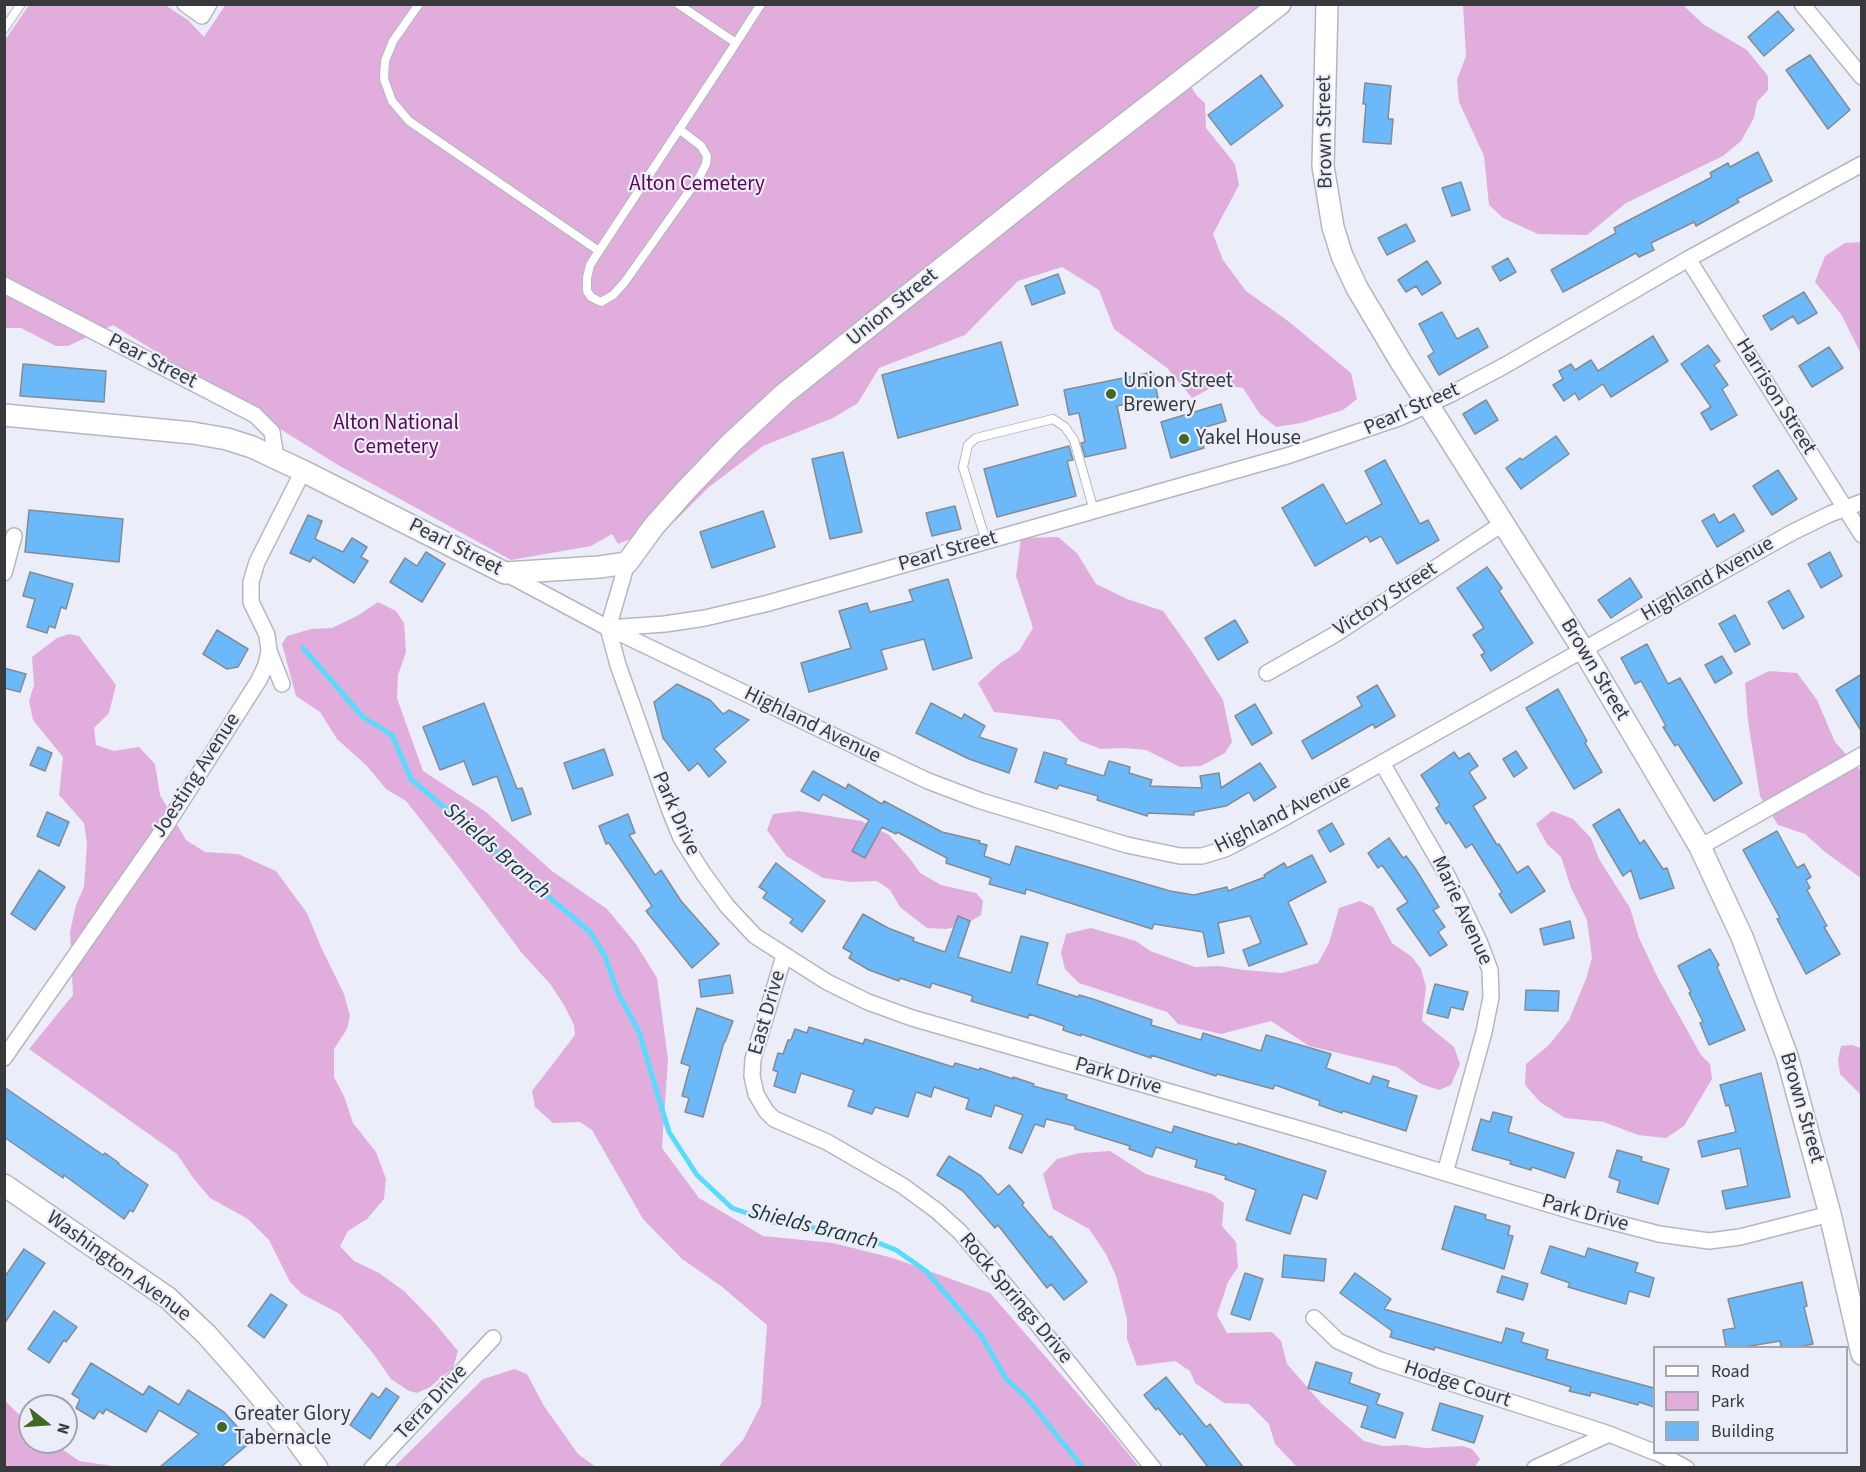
<!DOCTYPE html>
<style>
body{margin:0}
#map{position:relative;width:1866px;height:1472px;overflow:hidden;background:#ebeef8;font-family:"Source Sans 3",sans-serif}
canvas{display:block}
.frame{position:absolute;inset:0;border:6px solid #38393d;pointer-events:none}
.legend{position:absolute;left:1653px;top:1346px;width:195px;height:108px;box-sizing:border-box;background:#ebeef8;border:2px solid #a3a6ad;margin:0;padding:8px 10px;list-style:none;font-size:18px;color:#38393d}
.legend li{display:flex;align-items:center;gap:12px;height:30px}
.legend b{width:30px;border:2px solid #a3a6ad}
.north{position:absolute;left:18px;top:1394px;width:60px;height:60px;box-sizing:border-box;background:#ebeef8;border:2px solid #a3a6ad;border-radius:50%;rotate:107deg;font-size:16px;font-weight:700;line-height:24px;text-align:center;color:#38393d}
.north::after{content:'';display:block;margin:auto;width:21px;height:27px;background:#416824;clip-path:polygon(50% 0,100% 100%,50% 72%,0 100%)}
</style>
<div id="map">
<canvas width="1866" height="1472"></canvas>
<div class="frame"></div>
<ul class="legend">
<li><b style="height:8px;background:#fff"></b>Road</li>
<li><b style="height:16px;background:#e1addd"></b>Park</li>
<li><b style="height:16px;background:#6cb9fa"></b>Building</li>
</ul>
<div class="north">N</div>
</div>
<script>
const c = document.querySelector('canvas').getContext('2d');
c.lineJoin = 'round';
function paint(path, color) { c.fillStyle = color; c.fill(path, 'evenodd'); }
const poly = rows => new Path2D(rows.map(r => 'M' + r).join(''));
function trace(path, color, width, dash) { c.strokeStyle = color; c.lineWidth = width; c.lineCap = dash ? 'butt' : 'round'; c.setLineDash(dash || []); c.stroke(path); }
function drawText(font, color, halo, rows, align = 'center') {
  c.font = font + ' "Source Sans 3",sans-serif'; c.lineWidth = 4.5; c.setLineDash([]); c.textBaseline = 'middle'; c.strokeStyle = halo; c.fillStyle = color; for (const [text, x, y, turn = 0] of rows) {
    c.save(); c.translate(x, y); c.rotate((+turn || 0) * Math.PI / 180); c.textAlign = isNaN(turn) ? turn : align; if (halo) c.strokeText(text, 0, 0); c.fillText(text, 0, 0); c.restore();
  }
}
const green = poly([
 [226,4,1261,5,1180,69,1197,96,1205,103,1206,128,1235,164,1239,185,1213,234,1223,260,1246,291,1288,321,1351,373,1357,399,1343,410,1301,423,1276,427,1260,414,1243,388,1218,384,1192,398,1167,368,1114,329,1099,290,1062,267,1018,281,965,335,879,368,858,403,833,418,763,446,709,487,675,521,618,544,612,534,591,546,511,560,338,465,113,325,68,346,56,346,21,328,5,328,5,40,29,5,165,5,188,20,204,37],
 [1463,5,1683,5,1703,24,1747,50,1768,76,1768,90,1757,102,1754,118,1741,141,1723,156,1626,203,1587,235,1538,234,1503,218,1489,205,1484,156,1459,102,1457,80,1466,56],
 [1861,242,1862,242,1861,354,1841,314,1815,282,1825,256,1845,243],
 [1058,537,1077,553,1096,584,1127,599,1163,611,1190,649,1223,700,1232,742,1225,753,1201,766,1180,767,1146,750,1123,748,1101,749,1080,741,1060,720,994,712,978,683,999,664,1019,651,1033,628,1016,576,1021,538],
 [378,602,396,611,404,623,406,652,398,675,397,698,423,771,486,812,552,871,607,909,636,944,657,978,668,1059,662,1148,699,1198,763,1236,833,1243,893,1258,990,1293,1105,1425,1139,1467,718,1467,743,1440,761,1405,767,1325,721,1286,682,1259,643,1219,592,1130,580,1122,553,1123,535,1107,532,1091,575,1035,574,1025,564,1005,551,985,521,952,455,863,406,801,386,789,367,766,337,739,320,712,296,696,282,644,287,636,311,629,332,628,357,616],
 [69,634,79,636,116,685,109,713,94,728,96,745,114,751,139,747,155,764,160,795,186,840,205,852,238,854,276,871,307,913,321,947,344,994,350,1016,347,1029,334,1049,334,1077,344,1096,353,1123,376,1152,386,1179,384,1199,367,1219,348,1231,340,1246,354,1261,379,1273,404,1291,433,1321,458,1351,453,1368,430,1387,417,1393,409,1391,391,1379,372,1352,340,1314,302,1294,290,1282,269,1240,248,1219,210,1198,194,1179,177,1154,29,1049,73,995,70,932,76,905,84,887,87,844,84,823,59,795,63,757,33,720,29,701,34,685,32,657,57,638],
 [1769,671,1797,673,1817,700,1835,742,1861,771,1861,878,1825,852,1805,834,1778,825,1760,796,1748,721,1745,683],
 [798,811,861,821,889,835,911,860,920,873,941,885,976,893,983,901,981,915,966,924,946,929,927,928,900,907,890,890,877,881,852,882,823,878,786,856,767,830,773,814],
 [1552,811,1573,819,1591,838,1599,859,1630,908,1639,938,1658,978,1701,1055,1710,1064,1712,1079,1684,1126,1666,1138,1638,1135,1604,1122,1565,1118,1540,1102,1525,1085,1526,1064,1549,1045,1569,1020,1586,979,1592,958,1587,920,1571,888,1561,857,1547,844,1536,824],
 [1360,901,1373,907,1392,943,1412,957,1421,969,1426,987,1422,1021,1454,1047,1460,1064,1451,1085,1439,1090,1421,1084,1397,1067,1309,1046,1271,1021,1221,1034,1178,1024,1167,1012,1079,983,1065,969,1061,953,1066,934,1091,928,1136,941,1150,951,1195,967,1219,966,1244,970,1282,973,1318,963,1329,943,1339,908],
 [1852,1045,1861,1048,1861,1095,1840,1074,1838,1060,1841,1046],
 [1110,1151,1146,1174,1212,1194,1224,1203,1222,1226,1236,1242,1238,1267,1228,1282,1217,1315,1227,1333,1272,1332,1281,1341,1287,1364,1322,1404,1364,1441,1383,1446,1404,1445,1426,1448,1463,1446,1472,1449,1480,1459,1475,1467,1297,1467,1275,1444,1269,1424,1249,1404,1224,1403,1195,1383,1190,1371,1175,1361,1137,1366,1127,1339,1127,1319,1116,1276,1106,1254,1089,1229,1053,1209,1043,1174,1057,1159,1080,1153],
 [515,1369,527,1374,544,1406,578,1454,596,1467,394,1467,483,1379],
 [4,1400,30,1425,30,1442,52,1442,79,1461,119,1467,5,1467]
]);
const stream = poly([
 [303,648,363,717,392,735,411,779,590,932,605,956,618,993,639,1032,669,1132,697,1175,732,1208,772,1222,856,1234,896,1250,926,1271,981,1335,1006,1379,1026,1397,1083,1468]
]);
const building = poly([
 [1778,11,1794,30,1764,56,1748,37,1778,11],
 [1810,55,1850,110,1828,129,1786,70,1810,55],
 [1261,75,1283,106,1231,145,1208,115,1261,75],
 [1365,83,1391,86,1388,119,1393,119,1391,144,1363,142,1366,104,1363,104,1365,83],
 [1758,152,1772,181,1737,199,1739,202,1696,226,1694,222,1651,243,1654,250,1639,257,1636,253,1563,292,1551,270,1616,233,1614,228,1712,177,1710,173,1728,163,1730,167,1758,152],
 [1461,182,1470,210,1452,216,1442,188,1461,182],
 [1406,224,1415,241,1387,255,1378,238,1406,224],
 [1508,258,1516,272,1500,281,1492,267,1508,258],
 [1427,261,1441,283,1422,295,1416,286,1406,292,1398,280,1427,261],
 [1058,274,1065,293,1032,305,1025,286,1058,274],
 [1804,292,1817,313,1798,324,1793,316,1771,330,1763,316,1804,292],
 [1442,312,1457,339,1478,328,1488,347,1439,375,1428,356,1434,352,1419,324,1442,312],
 [1653,336,1668,361,1611,397,1603,384,1579,400,1575,393,1564,401,1553,385,1563,379,1559,371,1571,364,1575,370,1591,360,1598,371,1653,336],
 [1001,342,1018,405,898,438,882,375,1001,342],
 [1708,345,1720,361,1714,365,1728,385,1722,389,1737,415,1711,430,1701,413,1711,407,1681,364,1708,345],
 [1829,347,1843,368,1812,387,1799,366,1829,347],
 [23,364,106,371,104,402,20,396,23,364],
 [1153,372,1158,398,1117,406,1126,448,1085,457,1081,443,1085,442,1079,413,1069,415,1064,390,1153,372],
 [1486,400,1498,420,1475,434,1463,414,1486,400],
 [1221,404,1226,421,1199,429,1204,448,1171,458,1161,422,1221,404],
 [1556,436,1569,454,1521,489,1506,468,1520,458,1522,460,1556,436],
 [1069,446,1073,460,1067,461,1076,496,997,517,984,469,1069,446],
 [843,452,862,532,830,539,812,459,843,452],
 [1385,460,1420,524,1428,520,1439,540,1397,564,1381,536,1370,542,1367,536,1315,566,1282,508,1323,484,1346,524,1382,504,1365,471,1385,460],
 [1778,470,1797,499,1772,515,1753,486,1778,470],
 [955,506,961,529,932,536,926,513,955,506],
 [29,510,123,519,119,562,25,552,29,510],
 [763,511,775,547,712,568,700,532,763,511],
 [1714,514,1719,523,1734,514,1744,531,1717,547,1702,521,1714,514],
 [308,515,322,521,315,539,343,552,352,538,367,547,361,557,368,561,354,583,313,557,310,562,290,553,308,515],
 [426,552,445,564,422,602,390,582,405,558,417,566,426,552],
 [1830,552,1842,576,1821,588,1808,564,1830,552],
 [1487,567,1502,588,1499,591,1533,643,1491,671,1481,655,1485,653,1473,635,1484,628,1457,588,1487,567],
 [30,572,73,584,66,609,61,607,55,628,49,626,47,633,27,627,35,599,23,596,30,572],
 [1630,578,1642,597,1611,618,1598,600,1630,578],
 [948,579,972,658,933,670,924,639,881,650,887,669,809,692,801,663,851,648,839,611,867,603,870,612,913,601,909,590,948,579],
 [1789,590,1804,617,1783,629,1768,602,1789,590],
 [1735,615,1750,644,1735,652,1719,624,1735,615],
 [1235,620,1248,642,1218,660,1205,638,1235,620],
 [217,630,248,649,238,667,227,669,203,654,217,630],
 [1647,644,1668,684,1680,678,1742,783,1714,801,1678,744,1675,746,1663,727,1666,726,1641,681,1635,684,1621,658,1647,644],
 [1722,656,1732,673,1715,683,1705,665,1722,656],
 [4,668,26,674,20,692,4,688,4,668],
 [1862,674,1862,732,1836,690,1862,674],
 [677,684,710,700,723,714,729,710,749,720,714,749,726,762,709,777,698,763,689,771,663,738,654,702,677,684],
 [1377,685,1395,716,1375,728,1373,724,1312,759,1302,741,1362,706,1357,697,1377,685],
 [1558,689,1587,741,1585,743,1602,772,1574,789,1526,708,1558,689],
 [484,703,517,789,522,788,531,814,512,821,497,776,473,785,464,761,440,770,423,727,484,703],
 [931,703,962,719,964,714,985,726,979,737,1017,749,1009,773,969,759,916,733,931,703],
 [1255,704,1272,733,1252,745,1235,716,1255,704],
 [38,747,52,753,45,771,30,765,38,747],
 [604,749,613,775,573,789,564,763,604,749],
 [1516,751,1527,768,1514,777,1503,759,1516,751],
 [1044,752,1067,759,1065,764,1104,776,1109,761,1130,767,1129,773,1152,780,1150,786,1202,788,1200,776,1219,773,1221,788,1260,763,1276,787,1254,801,1249,792,1226,806,1194,812,1194,815,1148,813,1147,816,1097,800,1098,796,1059,785,1057,789,1035,782,1044,752],
 [1454,752,1459,759,1469,753,1478,766,1469,772,1486,798,1473,806,1497,845,1499,844,1517,873,1528,866,1545,891,1511,913,1499,894,1502,892,1472,844,1466,848,1449,822,1446,824,1436,808,1440,805,1421,775,1454,752],
 [813,771,846,789,848,784,882,804,884,801,942,832,980,841,979,843,987,845,984,856,1010,865,1016,846,1170,891,1194,895,1227,887,1228,891,1265,877,1264,875,1284,863,1287,868,1312,855,1326,882,1288,902,1307,944,1249,966,1243,950,1261,943,1250,916,1218,923,1224,953,1208,957,1203,932,1154,924,1152,929,1026,889,1025,894,989,884,991,878,946,863,947,858,897,832,896,834,882,827,865,858,852,851,869,820,823,794,819,801,801,791,813,771],
 [1619,809,1640,844,1644,840,1663,869,1667,868,1674,888,1640,899,1631,870,1623,876,1593,825,1619,809],
 [47,812,69,822,59,846,37,836,47,812],
 [628,814,635,833,629,835,655,875,661,870,681,901,719,944,692,968,646,911,652,906,609,843,606,844,599,826,628,814],
 [1332,823,1344,844,1330,852,1318,831,1332,823],
 [1777,831,1797,868,1804,864,1811,877,1806,880,1810,888,1807,890,1827,926,1824,927,1840,954,1806,974,1777,919,1780,918,1743,850,1777,831],
 [1389,838,1403,858,1406,856,1415,868,1439,907,1433,910,1445,927,1438,932,1447,945,1430,956,1397,909,1408,902,1382,865,1378,868,1368,853,1389,838],
 [776,863,825,901,802,932,790,923,793,919,763,898,767,892,759,887,776,863],
 [39,870,65,887,35,930,11,914,39,870],
 [863,914,888,928,914,938,913,941,945,952,958,916,970,921,958,957,1011,973,1021,936,1048,943,1037,984,1078,997,1079,995,1093,999,1152,1020,1151,1025,1201,1040,1203,1033,1261,1051,1266,1035,1331,1054,1326,1068,1370,1084,1373,1076,1389,1081,1387,1087,1417,1096,1406,1131,1343,1111,1342,1113,1319,1105,1320,1101,1275,1085,1273,1089,1217,1074,1216,1076,1151,1055,1151,1058,1081,1034,1081,1036,1063,1030,1064,1026,1029,1014,1028,1018,971,1001,973,996,932,983,930,988,900,978,899,981,869,970,849,958,852,953,843,948,863,914],
 [1570,921,1574,938,1544,945,1540,929,1570,921],
 [1710,949,1719,965,1717,967,1745,1030,1709,1045,1700,1023,1703,1022,1689,993,1691,992,1678,966,1710,949],
 [730,975,733,993,701,997,699,980,730,975],
 [1435,984,1468,992,1463,1010,1451,1007,1448,1018,1427,1013,1435,984],
 [1526,990,1559,991,1558,1011,1525,1010,1526,990],
 [697,1008,733,1021,725,1042,724,1042,703,1117,685,1112,689,1098,682,1096,690,1066,681,1063,697,1008],
 [809,1027,863,1044,865,1039,953,1067,955,1063,979,1070,980,1068,1013,1079,1013,1077,1034,1084,1033,1086,1067,1095,1066,1099,1172,1133,1174,1126,1210,1137,1237,1145,1238,1143,1326,1171,1317,1199,1303,1194,1290,1234,1246,1220,1256,1190,1225,1179,1226,1176,1195,1167,1197,1160,1156,1147,1152,1157,1129,1149,1130,1146,1075,1129,1075,1126,1046,1119,1044,1127,1035,1124,1022,1153,1009,1148,1023,1115,995,1105,991,1117,966,1109,969,1099,934,1087,931,1097,916,1092,908,1117,875,1107,872,1114,848,1106,854,1090,801,1073,795,1093,774,1086,778,1072,773,1070,778,1053,783,1054,788,1040,791,1040,795,1029,807,1033,809,1027],
 [1761,1073,1790,1197,1726,1209,1722,1191,1748,1186,1740,1148,1702,1157,1698,1141,1736,1132,1729,1105,1726,1106,1720,1085,1761,1073],
 [4,1087,103,1155,105,1153,119,1163,118,1164,148,1185,133,1212,130,1210,124,1219,64,1175,63,1178,4,1137,4,1087],
 [1493,1112,1512,1117,1508,1132,1574,1153,1565,1178,1532,1167,1531,1170,1510,1164,1511,1161,1472,1150,1481,1119,1490,1122,1493,1112],
 [1617,1150,1642,1157,1641,1161,1669,1169,1658,1204,1617,1192,1620,1181,1609,1177,1617,1150],
 [949,1156,981,1176,998,1195,1009,1185,1024,1203,1022,1205,1050,1238,1051,1236,1087,1282,1064,1300,1051,1284,1047,1288,998,1225,995,1228,963,1191,937,1175,949,1156],
 [1455,1206,1486,1215,1485,1219,1510,1226,1508,1235,1513,1236,1504,1269,1442,1249,1455,1206],
 [1550,1246,1585,1257,1588,1248,1638,1263,1635,1272,1654,1278,1649,1297,1629,1291,1626,1304,1568,1287,1570,1283,1541,1273,1550,1246],
 [24,1249,45,1263,4,1324,4,1278,24,1249],
 [1284,1255,1326,1259,1324,1281,1282,1277,1284,1255],
 [1245,1273,1263,1279,1250,1320,1231,1314,1245,1273],
 [1355,1273,1391,1299,1384,1309,1502,1343,1506,1328,1524,1333,1521,1342,1548,1350,1546,1359,1654,1388,1654,1407,1639,1402,1638,1405,1591,1392,1590,1396,1569,1391,1571,1387,1551,1381,1435,1347,1434,1350,1390,1337,1392,1331,1340,1293,1355,1273],
 [1502,1276,1528,1284,1523,1300,1497,1292,1502,1276],
 [1802,1282,1807,1306,1804,1307,1813,1344,1798,1347,1781,1347,1780,1341,1744,1347,1726,1347,1723,1330,1735,1328,1728,1299,1802,1282],
 [271,1294,287,1305,264,1338,248,1326,271,1294],
 [54,1311,77,1327,66,1342,64,1340,49,1363,28,1349,54,1311],
 [1316,1362,1352,1373,1349,1383,1380,1394,1376,1404,1403,1413,1395,1438,1361,1427,1368,1406,1308,1388,1316,1362],
 [91,1363,143,1395,149,1386,179,1405,188,1390,224,1412,251,1442,221,1467,160,1467,199,1434,159,1410,146,1432,106,1409,103,1414,99,1411,94,1419,76,1408,80,1399,72,1394,91,1363],
 [1166,1377,1206,1427,1210,1424,1243,1467,1208,1467,1182,1433,1180,1435,1158,1408,1156,1410,1144,1395,1166,1377],
 [386,1388,399,1397,370,1439,350,1425,372,1393,379,1398,386,1388],
 [1440,1403,1483,1416,1474,1443,1432,1430,1440,1403]
]);
const lane = poly([
 [419,4,393,41,385,61,384,79,392,101,409,121,599,251,736,43,678,4],
 [4,29,21,4],
 [736,43,761,4],
 [599,251,590,265,587,278,587,291,591,297,601,302,613,295,624,283,700,176,706,164,707,156,701,146,679,129],
 [986,541,963,467,968,445,976,438,1053,419,1065,427,1074,440,1094,511]
]);
const street = poly([
 [185,4,202,16,209,4],
 [1802,4,1862,77],
 [1688,259,1862,535],
 [4,285,255,415,272,432,276,458],
 [4,573,14,536],
 [505,573,608,628,665,624,705,618,765,604,1290,455,1399,418,1451,394,1504,366,1688,259,1862,164],
 [608,628,618,665,670,811,681,838,703,873,727,906,755,936,827,982,868,1002,912,1018,1313,1133,1578,1213,1659,1234,1709,1241,1740,1237,1830,1214],
 [608,628,627,563],
 [611,629,928,781,981,801,1127,845,1180,856,1202,856,1225,849,1273,824,1793,532,1830,514,1862,502],
 [269,651,282,684],
 [1267,673,1334,635,1502,524],
 [1382,763,1448,877,1479,941,1490,970,1491,997,1484,1032,1445,1173],
 [1700,847,1862,755],
 [784,956,753,1059,752,1076,756,1094,766,1111,774,1119,827,1142,903,1186,937,1211,960,1232,1023,1306,1153,1468],
 [4,1058,167,824,259,680,266,665,269,651,267,635,251,602,251,582,257,562,303,471],
 [1314,1318,1338,1341,1380,1360,1609,1434,1654,1452],
 [1656,1452,1686,1468],
 [372,1468,493,1338],
 [1535,1468,1609,1434]
]);
const secondary = poly([
 [1327,4,1323,166,1333,227,1342,256,1357,288,1401,362,1584,651,1700,847,1742,937,1787,1056,1830,1214,1862,1354],
 [4,415,193,433,227,439,252,447,303,471,505,573,599,567,627,563,654,526,686,490,731,443,784,394,1058,176,1280,4],
 [4,1185,168,1298,207,1335,245,1378,295,1438,317,1468]
]);
const markers = [
 [1111,394,6,"#416824"],
 [1184,439,6,"#416824"],
 [222,1427,6,"#416824"]
];
const streetNames = [
 ["Brown Street",1326,132,-91],
 ["Union Street",893,308,-39],
 ["Pear Street",152,362,27],
 ["Harrison Street",1775,397,58],
 ["Pearl Street",1412,410,-24],
 ["Pearl Street",455,548,27],
 ["Pearl Street",948,552,-16],
 ["Highland Avenue",1708,580,-30],
 ["Victory Street",1386,600,-33],
 ["Brown Street",1594,670,59],
 ["Highland Avenue",812,726,26],
 ["Joesting Avenue",197,776,-57],
 ["Park Drive",675,814,66],
 ["Highland Avenue",1283,815,-27],
 ["Marie Avenue",1461,911,65],
 ["East Drive",768,1013,-74],
 ["Park Drive",1118,1077,16],
 ["Brown Street",1801,1108,74],
 ["Park Drive",1585,1214,16],
 ["Washington Avenue",118,1267,36],
 ["Rock Springs Drive",1015,1299,50],
 ["Hodge Court",1457,1385,18],
 ["Terra Drive",432,1403,-47]
];
const parkNames = [
 ["Alton Cemetery",697,185],
 ["Alton National",396,424],
 ["Cemetery",396,448]
];
const poiNames = [
 ["Union Street",1123,382],
 ["Brewery",1123,406],
 ["Yakel House",1196,439],
 ["Greater Glory",234,1415],
 ["Tabernacle",234,1439]
];
const waterNames = [
 ["Shields Branch",496,852,41],
 ["Shields Branch",813,1228,14]
];
paint(green, '#e1addd');
trace(stream, '#59dbfd', 5);
paint(building, '#6cb9fa');
trace(building, '#848b92', 1.5);
trace(lane, '#b4b7c0', 10);
trace(street, '#b4b7c0', 18);
trace(secondary, '#b4b7c0', 24);
trace(lane, '#fff', 8);
trace(street, '#fff', 15);
trace(secondary, '#fff', 21);
for (const [x, y, r, color] of markers) { const dot = new Path2D(); dot.arc(x, y, r, 0, 2 * Math.PI); c.fillStyle = color; c.fill(dot); trace(dot, '#ebeef8', 2); }
drawText('21px', '#38393d', '#ebeef8', streetNames);
drawText('21px', '#5e035d', '#ebeef8', parkNames);
drawText('21px', '#38393d', '#ebeef8', poiNames, 'left');
drawText('italic 22px', '#1e343a', '#ebeef8', waterNames);
</script>
